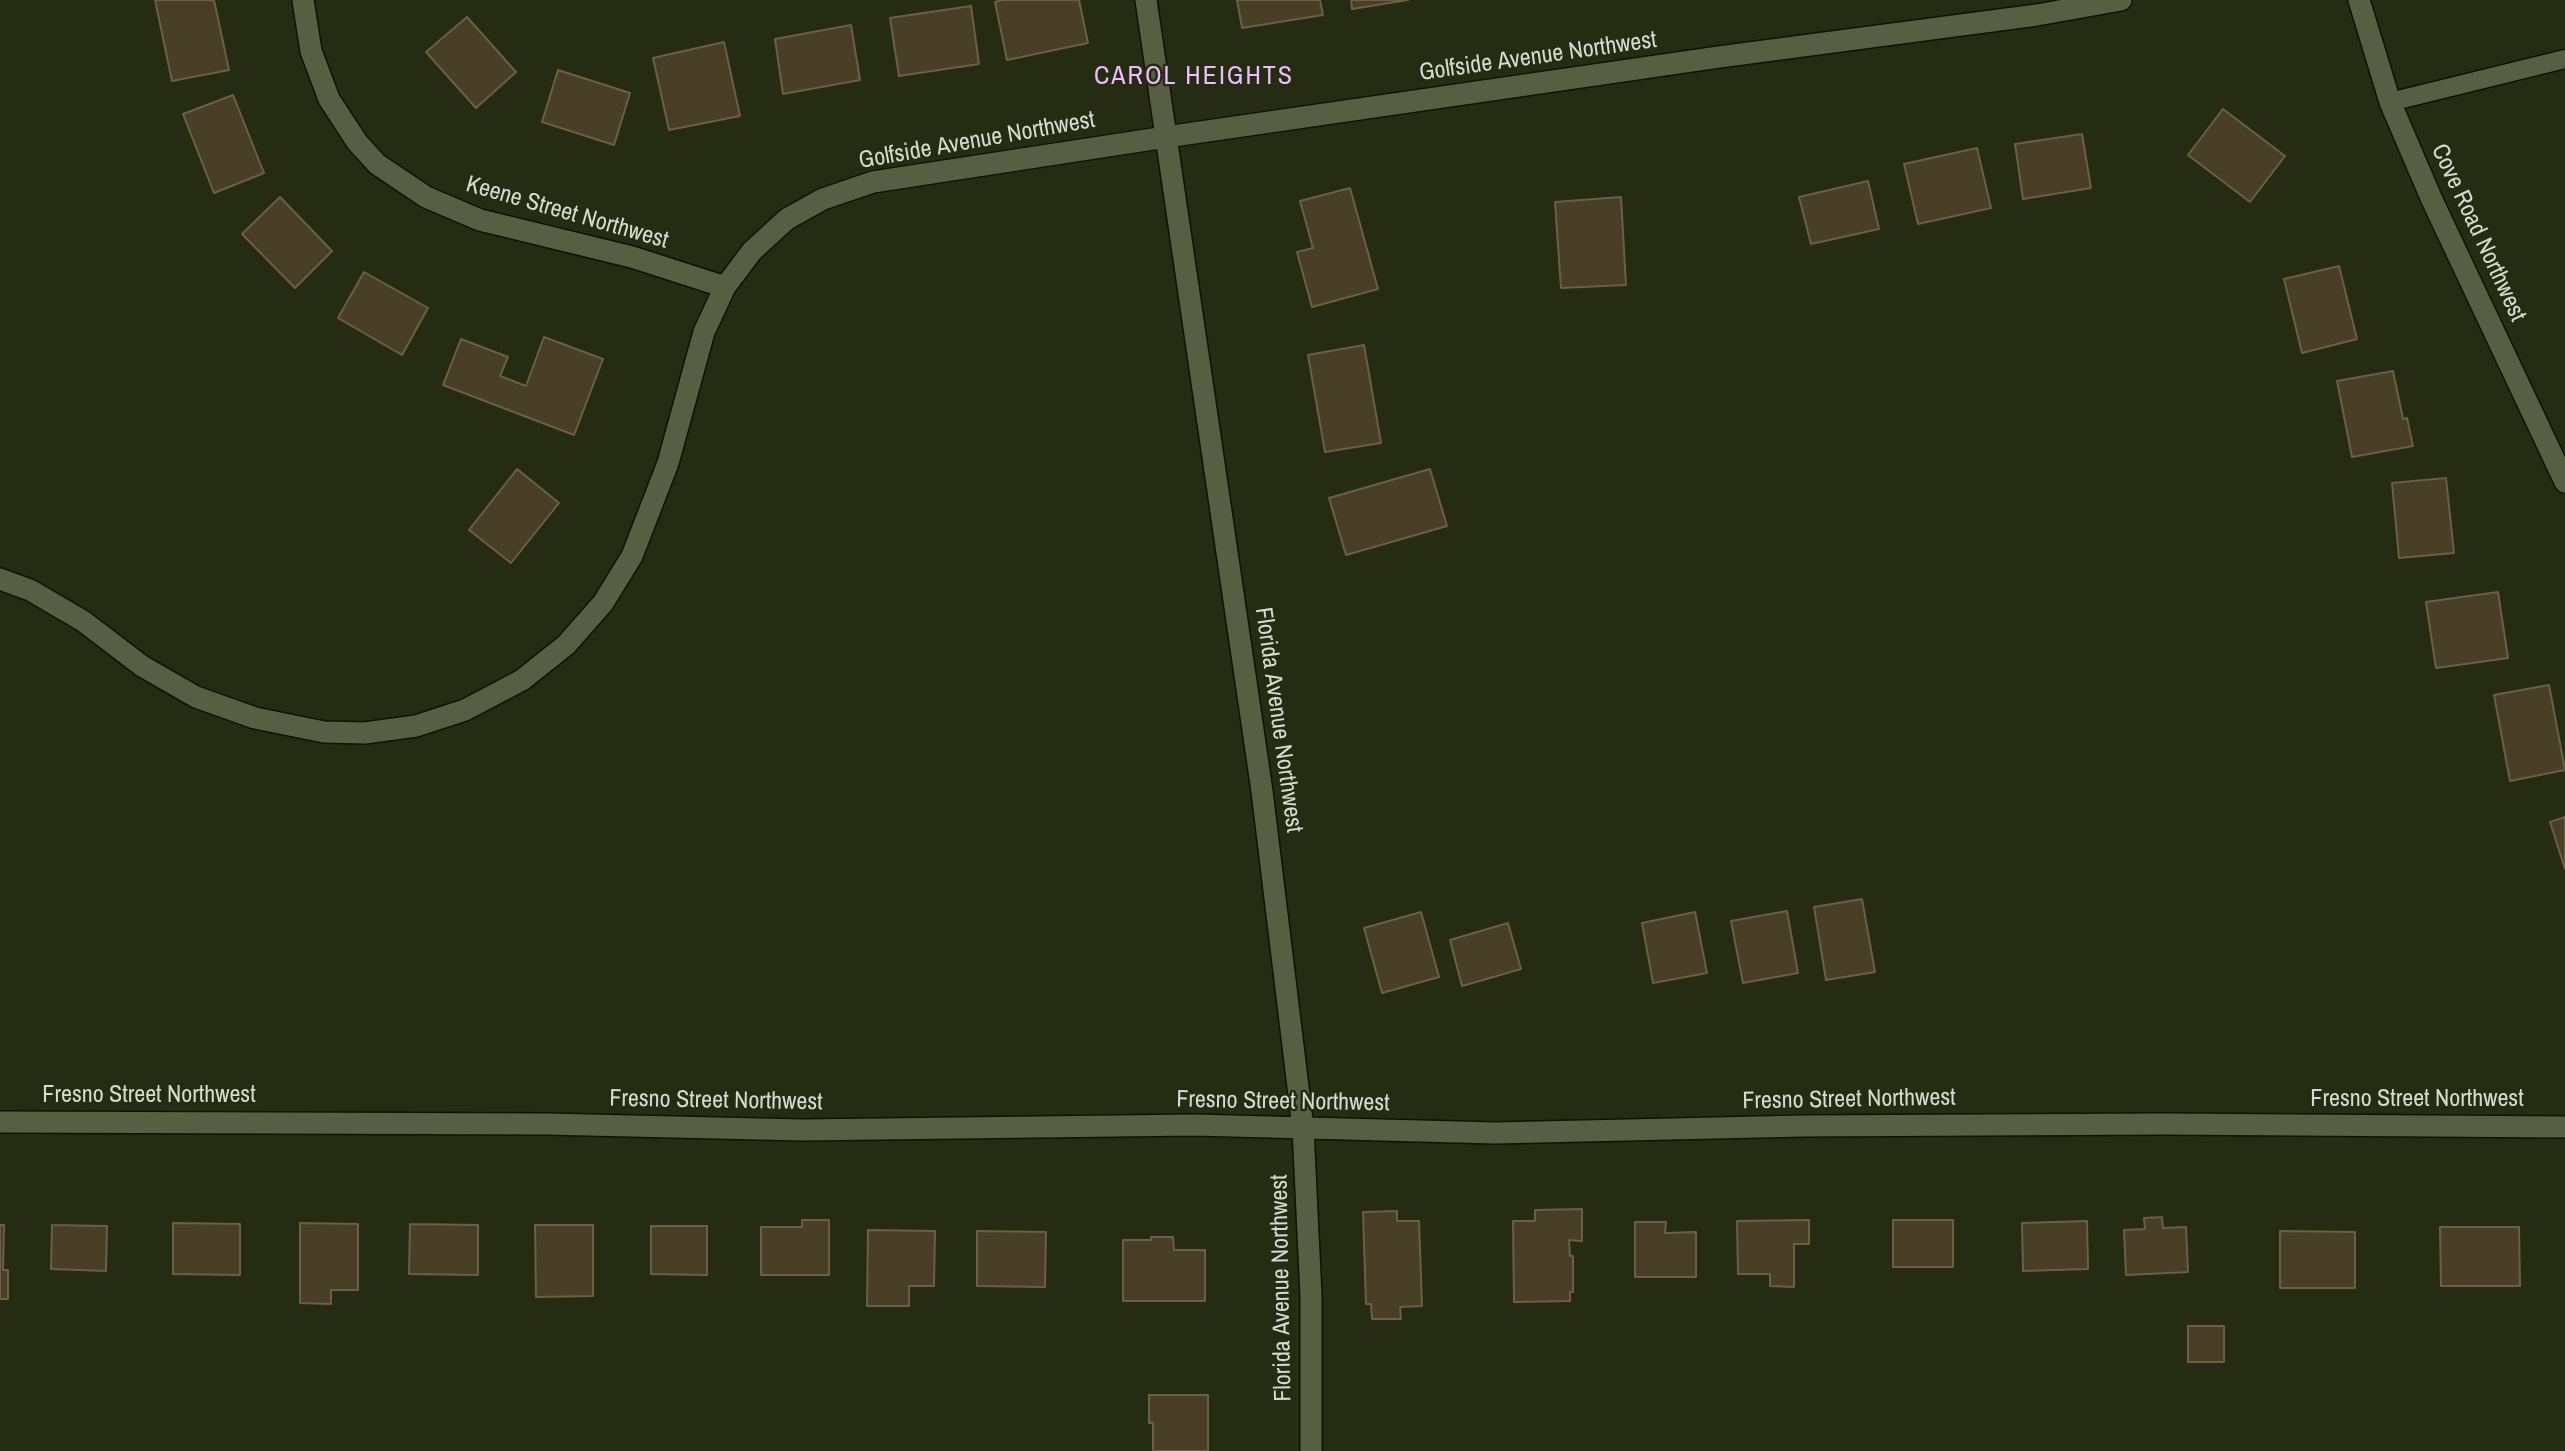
<!DOCTYPE html>
<style>
body{margin:0}
canvas{display:block;background:#262b13}
</style>
<canvas width="2565" height="1451"></canvas>
<script>
const c = document.querySelector('canvas').getContext('2d');
c.lineJoin = 'round';
function paint(path, color) { c.fillStyle = color; c.fill(path, 'evenodd'); }
const poly = rows => new Path2D(rows.map(r => 'M' + r).join(''));
function trace(path, color, width, dash) { c.strokeStyle = color; c.lineWidth = width; c.lineCap = dash ? 'butt' : 'round'; c.setLineDash(dash || []); c.stroke(path); }
function drawText(font, color, halo, rows, align = 'center') {
  c.font = font + ' "Archivo Narrow",sans-serif'; c.lineWidth = 5; c.setLineDash([]); c.textBaseline = 'middle'; c.strokeStyle = halo; c.fillStyle = color; for (const [text, x, y, turn = 0] of rows) {
    c.save(); c.translate(x, y); c.rotate((+turn || 0) * Math.PI / 180); c.textAlign = isNaN(turn) ? turn : align; if (halo) c.strokeText(text, 0, 0); c.fillText(text, 0, 0); c.restore();
  }
}
const building = poly([
 [155,0,214,0,229,70,172,81,155,0],
 [1003,0,1079,0,1088,43,1007,60,995,2,1003,0],
 [1237,0,1320,0,1323,15,1242,28,1237,0],
 [1351,0,1408,0,1352,9,1351,0],
 [971,6,979,64,899,76,890,18,971,6],
 [467,17,516,72,476,108,426,52,467,17],
 [851,25,860,80,783,94,775,39,851,25],
 [724,42,740,116,669,130,653,58,724,42],
 [558,70,630,93,614,145,542,122,558,70],
 [233,95,264,173,214,193,183,114,233,95],
 [2223,109,2285,156,2250,202,2188,155,2223,109],
 [2082,134,2091,188,2023,199,2015,144,2082,134],
 [1977,148,1991,208,1918,224,1904,164,1977,148],
 [1868,181,1879,229,1811,244,1799,197,1868,181],
 [1350,188,1378,289,1312,307,1297,252,1313,248,1300,201,1350,188],
 [280,197,332,251,295,288,242,234,280,197],
 [1621,197,1626,285,1561,288,1555,202,1621,197],
 [2339,266,2357,339,2302,353,2284,279,2339,266],
 [364,272,428,308,402,355,338,318,364,272],
 [544,337,603,359,574,435,443,385,461,339,508,357,500,376,526,386,544,337],
 [1364,345,1381,443,1325,452,1308,355,1364,345],
 [2393,371,2403,419,2407,418,2413,446,2352,457,2337,381,2393,371],
 [517,469,559,503,511,563,469,530,517,469],
 [1430,469,1447,526,1346,555,1329,498,1430,469],
 [2446,478,2454,553,2399,558,2392,483,2446,478],
 [2498,592,2508,658,2436,668,2426,602,2498,592],
 [2549,685,2565,770,2510,781,2494,695,2549,685],
 [2565,817,2565,869,2550,822,2565,817],
 [1862,899,1875,972,1826,980,1814,907,1862,899],
 [1787,911,1798,973,1743,983,1731,921,1787,911],
 [1421,912,1439,977,1382,993,1364,928,1421,912],
 [1695,912,1707,973,1653,983,1642,923,1695,912],
 [1508,923,1521,969,1462,986,1450,940,1508,923],
 [1582,1209,1582,1241,1569,1240,1570,1256,1573,1256,1573,1292,1570,1292,1570,1301,1514,1302,1513,1221,1535,1221,1535,1210,1582,1209],
 [1397,1211,1397,1221,1419,1221,1422,1306,1400,1307,1401,1319,1372,1319,1371,1304,1366,1304,1363,1212,1397,1211],
 [2162,1217,2163,1228,2186,1227,2188,1272,2126,1275,2124,1230,2145,1229,2144,1218,2162,1217],
 [802,1220,829,1220,829,1275,761,1275,761,1227,802,1227,802,1220],
 [1809,1220,1809,1244,1794,1244,1794,1287,1770,1286,1770,1274,1738,1274,1737,1221,1809,1220],
 [1893,1220,1953,1220,1953,1267,1893,1267,1893,1220],
 [2087,1221,2088,1269,2023,1271,2022,1223,2087,1221],
 [1635,1222,1666,1222,1665,1233,1696,1232,1696,1277,1635,1277,1635,1222],
 [173,1223,240,1224,240,1275,173,1274,173,1223],
 [300,1223,358,1224,358,1290,331,1290,331,1304,300,1303,300,1223],
 [410,1224,478,1225,478,1275,409,1274,410,1224],
 [0,1225,4,1225,3,1270,8,1270,8,1299,0,1299,0,1225],
 [52,1225,107,1226,106,1271,51,1269,52,1225],
 [535,1225,593,1225,593,1296,536,1297,535,1225],
 [651,1226,707,1226,707,1275,651,1274,651,1226],
 [2440,1227,2519,1227,2520,1286,2441,1286,2440,1227],
 [868,1230,935,1231,934,1286,909,1286,909,1306,867,1306,868,1230],
 [977,1231,1046,1232,1045,1287,977,1286,977,1231],
 [2280,1231,2355,1232,2355,1288,2280,1288,2280,1231],
 [1151,1237,1173,1237,1174,1250,1205,1250,1205,1301,1123,1301,1123,1240,1151,1240,1151,1237],
 [2188,1326,2224,1326,2224,1362,2188,1362,2188,1326],
 [1149,1395,1208,1395,1208,1451,1153,1451,1153,1423,1149,1423,1149,1395]
]);
const lane = poly([
 [2390,102,2565,59]
]);
const street = poly([
 [303,0,311,51,329,99,357,142,377,164,426,197,480,220,632,257,725,287],
 [1146,0,1262,791,1303,1128,1311,1296,1311,1451],
 [0,579,30,590,83,621,142,666,196,697,255,718,324,732,365,733,416,726,465,710,522,680,566,645,603,603,632,556,668,463,704,332,725,287,752,251,787,219,823,199,873,182,1166,137,1719,57,2037,15,2121,0],
 [0,1122,546,1124,802,1130,1194,1125,1495,1133,1803,1126,2163,1124,2565,1127]
]);
const secondary = poly([
 [2359,0,2390,102,2432,200,2565,482]
]);
const streetNames = [
 ["Golfside Avenue Northwest",1538,57,-8],
 ["Golfside Avenue Northwest",977,141,-10],
 ["Keene Street Northwest",567,213,16],
 ["Cove Road Northwest",2478,233,65],
 ["Florida Avenue Northwest",1278,720,82],
 ["Fresno Street Northwest",149,1096],
 ["Fresno Street Northwest",1849,1100,-1],
 ["Fresno Street Northwest",2417,1100],
 ["Fresno Street Northwest",716,1101,1],
 ["Fresno Street Northwest",1283,1102,1],
 ["Florida Avenue Northwest",1282,1288,-91]
];
const neighbourhoodNames = [
 ["CAROL HEIGHTS",1194,77]
];
paint(building, '#493e26');
trace(building, '#6b5f45', 2);
trace(lane, '#0f1300', 21);
trace(street, '#0f1300', 24);
trace(secondary, '#0f1300', 24);
trace(lane, '#585e43', 18);
trace(street, '#585e43', 21);
trace(secondary, '#585e43', 21);
drawText('24px', '#d7dbcc', '#262b13', streetNames);
c.letterSpacing = '2px';
drawText('26px', '#ecbdfc', '#262b13', neighbourhoodNames);
c.letterSpacing = '0px';
</script>
